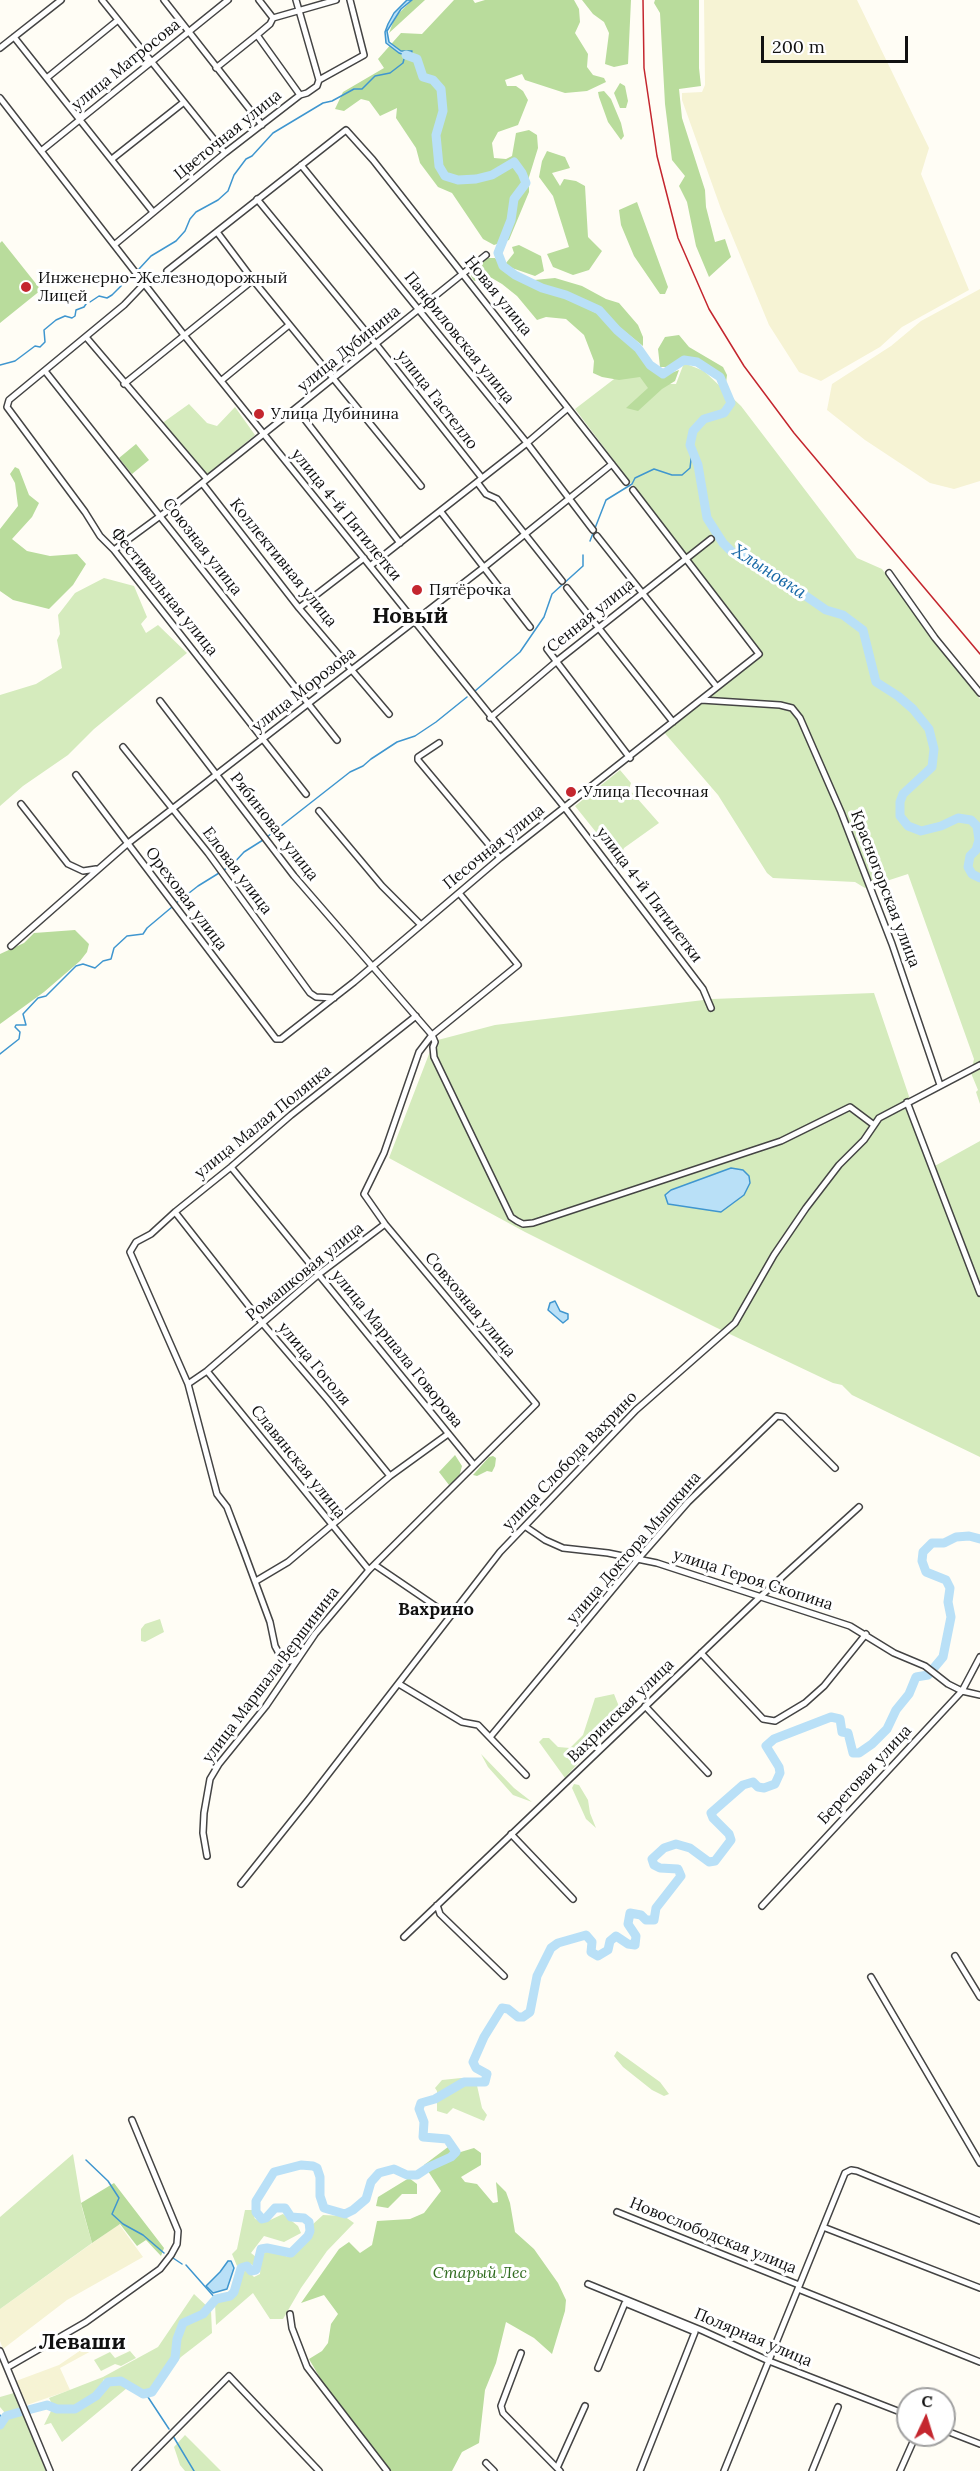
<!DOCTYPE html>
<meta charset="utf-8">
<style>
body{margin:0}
#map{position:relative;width:980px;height:2471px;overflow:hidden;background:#fffdf5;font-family:Lora,serif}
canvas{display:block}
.north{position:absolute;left:896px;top:2387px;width:60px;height:60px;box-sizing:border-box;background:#fff;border:2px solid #a0a0a0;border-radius:50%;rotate:4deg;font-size:16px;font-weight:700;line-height:24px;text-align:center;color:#111}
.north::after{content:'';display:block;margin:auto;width:21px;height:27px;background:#c4262e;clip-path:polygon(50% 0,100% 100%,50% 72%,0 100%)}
.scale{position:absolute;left:761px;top:36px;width:147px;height:27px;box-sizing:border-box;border:3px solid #111;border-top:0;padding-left:8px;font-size:18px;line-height:21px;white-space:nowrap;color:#111;-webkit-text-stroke:4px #fff;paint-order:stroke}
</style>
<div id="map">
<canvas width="980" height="2471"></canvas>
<div class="north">С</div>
<div class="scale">200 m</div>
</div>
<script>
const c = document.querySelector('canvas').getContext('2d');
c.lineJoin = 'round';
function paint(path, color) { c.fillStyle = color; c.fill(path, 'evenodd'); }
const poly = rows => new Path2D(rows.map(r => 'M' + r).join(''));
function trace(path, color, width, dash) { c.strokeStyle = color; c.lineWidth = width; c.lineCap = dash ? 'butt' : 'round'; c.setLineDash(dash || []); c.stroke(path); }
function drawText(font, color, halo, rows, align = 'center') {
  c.font = font + ' Lora,serif'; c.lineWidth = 6; c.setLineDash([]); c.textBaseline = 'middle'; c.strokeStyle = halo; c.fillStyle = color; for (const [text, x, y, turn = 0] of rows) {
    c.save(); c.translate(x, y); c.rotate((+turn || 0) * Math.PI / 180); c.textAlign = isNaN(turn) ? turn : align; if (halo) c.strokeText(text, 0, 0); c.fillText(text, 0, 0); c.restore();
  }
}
const farmland = poly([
 [704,0,857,0,929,148,921,174,969,290,902,327,880,347,821,381,799,372,769,325,721,209,682,100,682,93,702,92,705,85],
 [980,289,980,481,954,489,930,483,865,440,827,410,832,384,891,346,921,321],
 [119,2224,143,2257,67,2300,3,2349,0,2341,0,2309],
 [100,2337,104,2344,60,2368,70,2390,27,2405,16,2381,59,2365]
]);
const green = poly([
 [635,363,649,384,676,384,684,363,704,371,741,406,857,558,882,569,980,699,980,1104,976,1092,978,1090,971,1073,974,1059,908,874,865,888,855,882,773,878,767,873,718,795,662,730,758,651,575,409],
 [189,404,207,423,217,426,235,407,255,435,209,473,204,473,186,449,161,424],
 [104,578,134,586,147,617,141,624,146,633,158,625,187,653,94,729,68,755,23,786,0,806,0,695,36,684,62,668,57,640,60,634,58,615,75,593],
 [620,770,631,783,629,789,659,823,624,848,622,853,616,857,575,806],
 [874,993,933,1167,980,1141,980,1457,852,1395,842,1385,833,1383,715,1327,525,1232,389,1158,434,1041,495,1025,712,999],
 [160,1619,164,1632,145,1642,141,1641,141,1629,145,1624],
 [614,1694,622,1714,613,1728,586,1754,565,1778,539,1742,543,1738,549,1738,558,1747,570,1748,583,1735,595,1698],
 [481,1754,514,1788,532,1802,513,1795,488,1767],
 [574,1784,579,1785,588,1800,590,1813,596,1828,586,1819,572,1788],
 [617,2051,660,2082,669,2094,664,2096,652,2090,623,2067,614,2056],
 [461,2078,476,2081,482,2108,487,2115,484,2121,453,2108,447,2114,437,2111,437,2091,435,2088,442,2080],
 [73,2154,82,2208,92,2243,0,2309,0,2217],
 [245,2210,252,2210,255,2219,266,2222,283,2214,298,2226,301,2233,284,2242,264,2236,251,2253,256,2257,254,2266,247,2262,237,2266,232,2254,237,2249],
 [323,2215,344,2216,354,2223,327,2251,301,2288,283,2319,270,2319,253,2293,216,2325,215,2304,236,2292,241,2276,246,2269,254,2277,260,2274,261,2255,268,2251,289,2257,292,2255,313,2235,312,2225],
 [194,2294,211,2310,212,2333,181,2357,153,2388,145,2392,122,2378,106,2381,104,2379,98,2392,92,2399,69,2409,53,2406,49,2398,103,2377,158,2347],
 [130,2351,136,2358,121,2366,115,2364,101,2371,94,2360,110,2352,115,2358],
 [123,2384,127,2388,62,2442,51,2423,44,2425,51,2411,76,2411,98,2398,107,2385],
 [14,2393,22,2411,5,2413,0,2407,0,2397],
 [23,2415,46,2471,0,2471,0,2428,8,2418],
 [185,2435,221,2471,185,2471,180,2465,174,2447]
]);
const forest = poly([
 [412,0,425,0,389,33,395,17],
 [454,0,473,0,475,3,485,0,574,0,579,9,580,22,575,33,588,54,587,67,593,75,604,78,606,82,587,91,565,93,525,80,522,74,505,80,507,86,516,86,523,91,528,100,518,125,498,132,492,143,494,158,506,159,512,156,516,133,529,130,537,135,538,148,529,177,529,192,509,240,494,245,483,239,452,193,438,187,420,163,416,148,396,118,397,108,380,116,369,101,361,99,344,111,335,109,343,92,384,68,378,59,401,33,422,34],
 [582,0,631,0,628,64,614,67,605,64,609,33,604,22,593,14],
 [655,0,699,0,699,68,701,86,679,89,682,118,705,190,706,207,715,242,725,239,731,257,709,277,696,246,687,202,679,186,685,176,672,160,665,104,660,13,654,3],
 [620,83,625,86,628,101,626,108,620,108,614,93],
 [604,91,611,99,621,123,624,136,621,140,608,122,599,97,598,92],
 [547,151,565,157,570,168,552,173,560,186,564,179,576,181,585,186,588,237,602,251,589,270,573,275,553,267,547,254,569,247,553,196,539,177,542,161],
 [637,202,668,287,665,294,660,294,634,256,621,225,619,210],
 [2,241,41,290,0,323,0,243],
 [519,245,541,256,544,271,535,276,509,267,506,263,514,253,512,247],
 [486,258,495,258,510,274,527,284,568,299,602,316,623,339,637,349,647,366,663,376,679,370,675,381,662,389,638,411,626,408,648,388,640,377,619,380,602,377,593,373,594,361,584,335,566,319,546,317,537,320,517,296,502,284,490,277,474,281,471,276,471,271],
 [555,278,582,286,606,299,619,303,638,325,643,337,643,346,618,326,600,307,564,292,540,285,534,280],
 [679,335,689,347,723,367,727,375,726,383,718,373,697,360,683,357,668,367,660,367,658,349,665,337],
 [136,444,149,460,132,474,119,458],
 [15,467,19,469,29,495,39,503,32,517,12,539,27,551,50,556,77,554,86,564,73,585,49,609,13,600,0,591,0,529,18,506,15,483,10,474],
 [75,930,89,944,87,952,80,961,44,992,0,1024,0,954,24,943,34,933],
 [455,1455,462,1466,459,1477,449,1485,439,1472],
 [493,1456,496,1458,495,1466,492,1472,487,1471,477,1476,473,1475,489,1457],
 [448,2147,454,2154,474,2148,481,2153,481,2165,461,2177,465,2182,477,2184,493,2203,498,2202,496,2182,506,2192,510,2203,515,2232,534,2249,558,2283,566,2300,565,2311,552,2354,534,2338,506,2322,496,2363,485,2390,479,2443,462,2452,452,2471,390,2471,323,2383,309,2359,322,2351,328,2343,331,2324,338,2314,324,2295,301,2303,339,2249,349,2242,360,2253,372,2245,377,2221,410,2219,424,2213,441,2191,424,2165],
 [409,2178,417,2184,417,2194,402,2194,388,2208,376,2206,378,2197],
 [114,2183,164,2248,161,2256,146,2240,137,2246,120,2224,92,2243,81,2203]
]);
const water = poly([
 [407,0,412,0,401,9,387,31,389,42,401,51,412,51,411,55,417,59,399,53,386,43,385,32,388,24,394,13,407,0],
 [731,1168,743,1170,749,1176,750,1183,744,1195,721,1212,668,1204,665,1195,671,1190,731,1168],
 [555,1301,560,1311,568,1314,568,1319,563,1323,548,1310,550,1303,555,1301],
 [228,2261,231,2261,234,2268,227,2289,213,2293,206,2286,220,2272,228,2261]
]);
const stream = poly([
 [139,269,151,256,176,241,185,231,190,219,196,212,218,200,228,191,234,175,246,159,252,156,273,133,323,103,332,101,354,89,362,89,375,76,390,73,403,63,405,55],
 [0,365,15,361,35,346,40,347,45,342,44,330,56,320,65,316,72,318,75,316,76,310,84,307,88,301,90,302,99,296,107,298,112,295,130,277],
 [590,541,606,500,632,484,635,478,654,469,672,475,682,475,690,468,692,451],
 [475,691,520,652,544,617,552,594,583,566,583,555],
 [267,837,350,772,363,766,371,759,397,742,415,736,436,722,467,697],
 [175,904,198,886,232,865,244,852,263,840],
 [0,1054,19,1039,20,1032,15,1027,16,1025,26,1025,23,1014,38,998,46,996,76,966,83,964,95,968,103,961,111,959,114,948,127,936,143,934,147,928,172,907],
 [86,2160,108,2181,119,2198,112,2214,123,2224,143,2235,164,2253],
 [173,2258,182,2264],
 [186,2265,216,2299],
 [146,2394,169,2429],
 [0,2415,2,2419],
 [173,2436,194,2471]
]);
const river = poly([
 [406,55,417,59,423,77,433,80,441,89,443,111,436,135,439,166,445,176,458,180,476,179,492,175,514,162,522,173,526,183,514,199,511,220,498,253,503,266,515,275,542,288,566,295,599,310,617,330,638,348,650,365,663,374,684,360,697,362,720,377,731,403,724,413,704,419,693,431,690,445,698,465,707,518,723,543,732,552,757,562,826,610,843,615,863,630,876,682,898,696,913,709,929,729,934,749,932,767,903,794,900,802,900,816,908,826,921,831,941,826,958,818,971,820,977,826,979,840,976,850,970,856,968,867,972,874,980,878],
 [28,2410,47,2405,57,2409,75,2409,96,2396,108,2382,121,2381,143,2394,152,2392,175,2358,177,2339,183,2323,203,2314,216,2299,230,2296,234,2292,241,2268,247,2266,251,2271,256,2270,261,2249,267,2248,291,2253,308,2236,310,2231,309,2222,304,2218,291,2217,285,2208,275,2208,266,2218,262,2219,256,2212,256,2201,274,2172,301,2165,313,2166,317,2168,320,2177,320,2196,324,2208,345,2214,353,2210,366,2199,371,2182,379,2173,394,2169,407,2175,417,2175,429,2167,451,2157,456,2152,447,2139,423,2137,424,2122,419,2109,421,2103,435,2099,464,2082,485,2082,487,2074,476,2068,473,2062,484,2037,502,2008,508,2009,518,2017,523,2017,530,2012,537,1976,551,1948,558,1943,586,1935,592,1942,591,1952,598,1956,608,1950,610,1941,616,1936,628,1944,635,1945,636,1936,628,1924,630,1913,641,1915,646,1920,654,1920,656,1908,681,1876,678,1869,660,1868,654,1865,652,1859,664,1848,676,1844,690,1848,709,1862,715,1861,731,1840,729,1834,713,1818,711,1813,743,1785,753,1782,758,1787,764,1788,775,1784,780,1773,779,1767,766,1746,774,1739,831,1717,840,1719,842,1732,848,1733,853,1753,859,1753,872,1744,887,1729,896,1710,909,1694,916,1677,928,1675,943,1657,951,1617,948,1602,950,1588,946,1580,926,1572,922,1561,923,1552,932,1543,944,1543,956,1537,969,1536,980,1539],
 [0,2425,6,2416,23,2411]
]);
const minor = poly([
 [102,0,225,153],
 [164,0,262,125],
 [259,0,273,18],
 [296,0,319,80],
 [257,35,300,95],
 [14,37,153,212],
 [0,48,61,0],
 [216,68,257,35,270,24,273,18,336,0],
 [48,77,118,20],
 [0,98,184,335,565,808,703,989,711,1008],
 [41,151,228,0],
 [112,159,184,102],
 [301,165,527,443,593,530],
 [257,199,376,344,482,478],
 [217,232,253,280,421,486],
 [114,245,225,153,300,95,307,93,317,86,319,80,364,55,350,0],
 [167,271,346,130,373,160,626,482],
 [145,283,124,305,9,400,7,407,85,512,100,536,114,550,306,794],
 [86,337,206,478],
 [45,371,337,740],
 [222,380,289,325],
 [124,384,253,280],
 [296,408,400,543],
 [477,482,486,494,497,499,562,581],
 [202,483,299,608,389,714],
 [441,512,530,627],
 [597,536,717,687],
 [114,550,167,511,296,408,486,255],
 [370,566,527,443,568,408],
 [889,573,935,638,980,693],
 [567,588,673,722],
 [299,608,364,558],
 [547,649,630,758],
 [701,700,780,705,792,708,800,718,841,812,892,944,940,1085],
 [160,701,294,876,432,1035,435,1042,433,1047,434,1057,511,1217,517,1221,523,1224,533,1223,781,1141,850,1107,874,1125],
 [490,718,557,661,711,539],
 [439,743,418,757,418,760,500,858],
 [123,747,208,853,310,993,316,997,334,998],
 [76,775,276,1039,281,1039,354,982,500,858,759,654,633,490],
 [21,804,68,864,83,871,96,869],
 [319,811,382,886,420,924],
 [11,946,127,844,483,568,612,464],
 [907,1102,980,1293],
 [231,1167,474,1465],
 [175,1212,263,1324,328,1400,390,1476],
 [207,1371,369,1570],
 [188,1384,207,1371,319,1274,385,1224],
 [526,1527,545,1540,563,1548,608,1553,657,1563,850,1626,894,1653,925,1666,948,1684,962,1691,980,1695],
 [375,1565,450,1616],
 [256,1581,288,1562,390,1476,448,1434],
 [701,1653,763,1719,775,1721,805,1703,824,1686,866,1634],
 [297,1659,290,1661,282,1659,275,1646,270,1622,243,1549,227,1507,217,1494,188,1384,130,1252,136,1242,151,1234,175,1212,231,1167,291,1115,416,1016],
 [399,1684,462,1722,478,1725,526,1775],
 [645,1706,708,1773],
 [491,1736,638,1559,688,1502,777,1416,784,1417,835,1468],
 [511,1834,573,1899],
 [207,1856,203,1833,204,1813,210,1779,219,1764,266,1706,315,1634,369,1570,536,1404,385,1224,364,1194,384,1153,419,1052,432,1035,518,965,459,893],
 [241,1884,309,1799,500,1552,636,1410,735,1323,774,1255,806,1208,839,1165,864,1140,879,1118,980,1065],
 [437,1905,440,1914,504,1976],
 [762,1906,962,1691,980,1657],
 [404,1937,761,1596,859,1507],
 [955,1956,980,1997],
 [871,1977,980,2163],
 [617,2212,799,2285],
 [823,2227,980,2288],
 [588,2284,701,2330,769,2361,908,2415],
 [798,2289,980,2362],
 [290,2314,292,2328,307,2367,387,2471],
 [0,2351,50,2471],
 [521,2353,501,2406,503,2413,557,2468],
 [8,2367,86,2322,160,2269,171,2255,177,2244,178,2231,132,2120],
 [598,2368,625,2303,695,2332,640,2471],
 [944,2430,980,2444],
 [486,2463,494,2471],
 [135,2471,229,2376,319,2471],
 [560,2471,557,2468,585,2406],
 [724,2471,845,2173,851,2170,857,2171,980,2221],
 [812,2471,838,2407],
 [900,2471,916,2435]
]);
const rail = poly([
 [643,0,644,68,657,156,678,238,709,309,744,366,794,433,980,654]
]);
const markers = [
 [26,287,6,"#c4262e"],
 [259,414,6,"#c4262e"],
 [417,590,6,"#c4262e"],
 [571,792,6,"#c4262e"]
];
const streetNames = [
 ["улица Матросова",126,65,-39],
 ["Цветочная улица",228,135,-39],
 ["Новая улица",498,296,51],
 ["Панфиловская улица",459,338,51],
 ["улица Дубинина",349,349,-39],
 ["улица Гастелло",437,400,52],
 ["улица 4-й Пятилетки",346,515,51],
 ["Союзная улица",202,547,52],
 ["Коллективная улица",283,563,51],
 ["Фестивальная улица",164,592,51],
 ["Сенная улица",591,616,-39],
 ["улица Морозова",304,690,-38],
 ["Рябиновая улица",274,827,52],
 ["Песочная улица",494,847,-39],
 ["Еловая улица",237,871,53],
 ["Красногорская улица",885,889,69],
 ["улица 4-й Пятилетки",649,895,53],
 ["Ореховая улица",186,899,53],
 ["улица Малая Полянка",263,1122,-39],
 ["Ромашковая улица",305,1272,-39],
 ["Совхозная улица",470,1305,50],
 ["улица Маршала Говорова",397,1349,51],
 ["улица Гоголя",314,1364,50],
 ["улица Слобода Вахрино",570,1461,-46],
 ["Славянская улица",298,1462,51],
 ["улица Доктора Мышкина",634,1548,-49],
 ["улица Героя Скопина",753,1580,18],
 ["улица Маршала Вершинина",271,1675,-53],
 ["Вахринская улица",621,1711,-44],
 ["Береговая улица",865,1775,-47],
 ["Новослободская улица",713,2236,22],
 ["Полярная улица",753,2338,23]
];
const poiNames = [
 ["Инженерно-Железнодорожный",38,278],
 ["Лицей",38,296],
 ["Улица Дубинина",271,414],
 ["Пятёрочка",429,590],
 ["Улица Песочная",583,792]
];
const parkNames = [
 ["Старый Лес",480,2273]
];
const waterNames = [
 ["Хлыновка",769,572,33]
];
const neighbourhoodNames = [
 ["Вахрино",436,1610]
];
const districtNames = [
 ["Новый",410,617],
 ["Леваши",82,2343]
];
paint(farmland, '#f6f3d4');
paint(green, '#d5ebbd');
paint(forest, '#b9dc9c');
paint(water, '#b9e0f7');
trace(water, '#3f96cf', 1.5);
trace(stream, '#3f96cf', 1.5);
trace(river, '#b9e0f7', 9);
trace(minor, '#444', 8);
trace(minor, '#fff', 5);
trace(rail, '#c4262e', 1.5);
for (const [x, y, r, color] of markers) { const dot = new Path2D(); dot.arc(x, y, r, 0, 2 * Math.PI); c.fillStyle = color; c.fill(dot); trace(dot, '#fff', 2); }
drawText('16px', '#111', '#fff', streetNames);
drawText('16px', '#111', '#fff', poiNames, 'left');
drawText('italic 16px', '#2f6b1f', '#fff', parkNames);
drawText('italic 18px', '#1768a6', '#fff', waterNames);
drawText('bold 18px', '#111', '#fff', neighbourhoodNames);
drawText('bold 22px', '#111', '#fff', districtNames);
</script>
